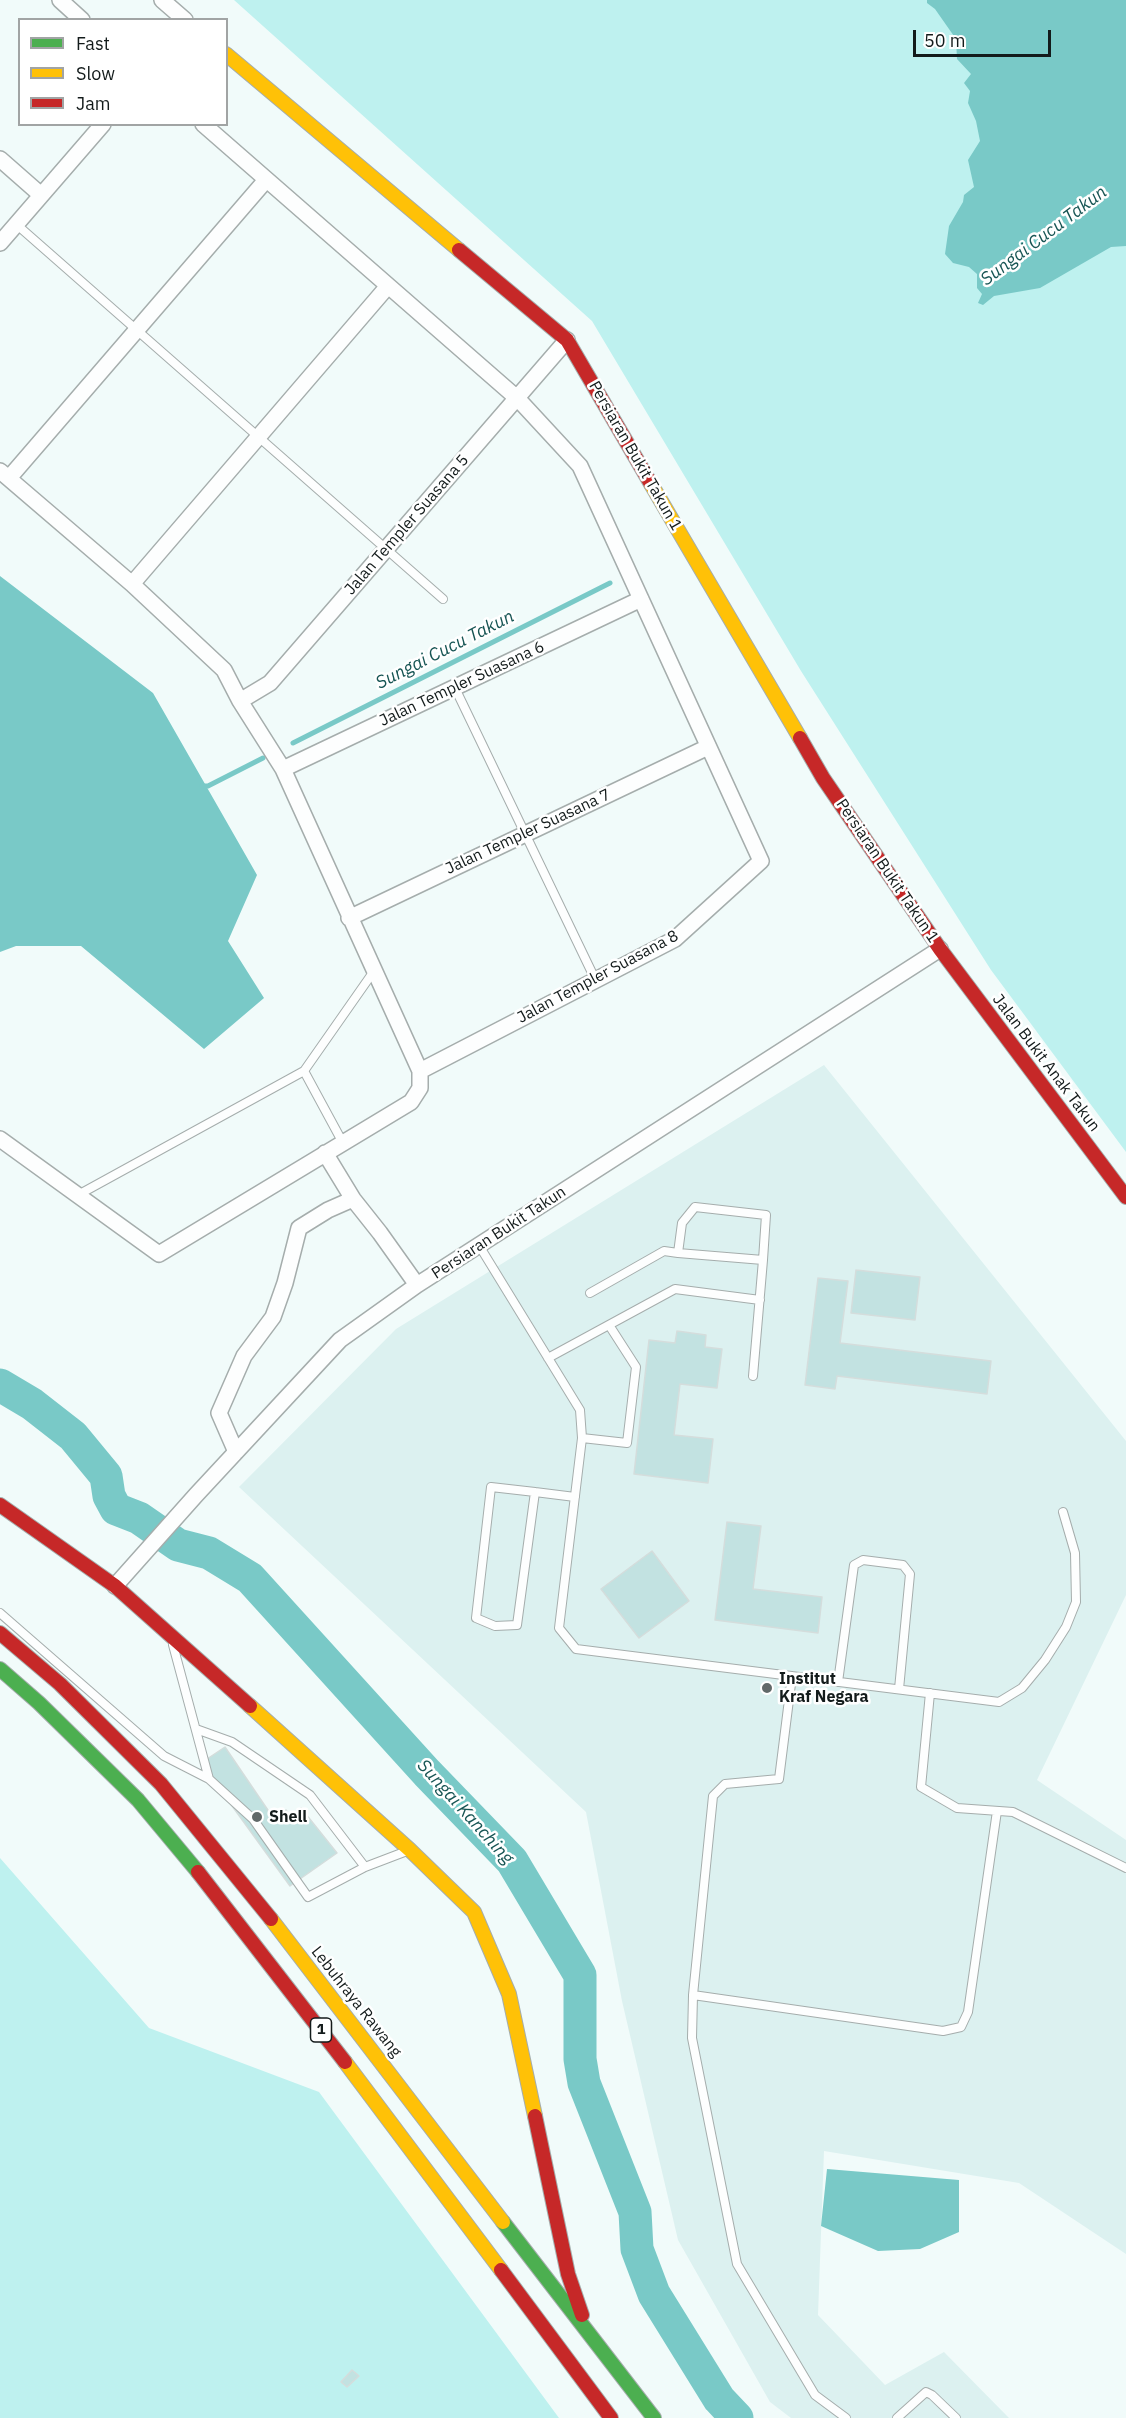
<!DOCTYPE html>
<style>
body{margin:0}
#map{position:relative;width:1126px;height:2418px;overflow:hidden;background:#f1fbfa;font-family:"IBM Plex Sans",sans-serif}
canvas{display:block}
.legend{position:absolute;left:18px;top:18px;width:210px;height:108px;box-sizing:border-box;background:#fff;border:2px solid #a1a4a4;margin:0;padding:8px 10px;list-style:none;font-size:18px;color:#131b1b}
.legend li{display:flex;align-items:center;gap:12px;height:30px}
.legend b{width:30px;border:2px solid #a1a4a4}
.scale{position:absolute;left:913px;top:30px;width:138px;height:27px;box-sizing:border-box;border:3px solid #131b1b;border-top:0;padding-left:8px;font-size:18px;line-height:21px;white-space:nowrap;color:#131b1b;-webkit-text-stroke:4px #fff;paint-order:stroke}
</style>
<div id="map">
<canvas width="1126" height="2418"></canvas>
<ul class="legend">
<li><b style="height:8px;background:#4caf50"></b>Fast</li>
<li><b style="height:8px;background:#ffc107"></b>Slow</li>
<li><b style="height:8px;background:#c62828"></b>Jam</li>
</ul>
<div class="scale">50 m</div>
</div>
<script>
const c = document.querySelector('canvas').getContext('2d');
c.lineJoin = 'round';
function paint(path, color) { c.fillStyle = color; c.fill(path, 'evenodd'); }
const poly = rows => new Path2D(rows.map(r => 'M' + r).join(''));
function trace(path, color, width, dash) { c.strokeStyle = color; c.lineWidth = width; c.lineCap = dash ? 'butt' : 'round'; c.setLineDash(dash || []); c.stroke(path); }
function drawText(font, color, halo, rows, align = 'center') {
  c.font = font + ' "IBM Plex Sans",sans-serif'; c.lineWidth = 5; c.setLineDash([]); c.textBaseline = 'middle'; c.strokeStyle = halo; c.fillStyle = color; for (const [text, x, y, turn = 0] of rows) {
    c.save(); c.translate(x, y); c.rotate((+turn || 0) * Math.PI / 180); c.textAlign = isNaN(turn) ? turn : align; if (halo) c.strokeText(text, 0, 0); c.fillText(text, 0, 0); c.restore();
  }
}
const built = poly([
 [824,1065,1126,1441,1126,1595,1037,1780,1126,1840,1126,2254,1019,2183,824,2151,818,2315,885,2385,944,2352,1009,2418,791,2418,770,2402,678,2240,622,2001,586,1812,239,1487,396,1329]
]);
const green = poly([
 [234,0,1126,0,1126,1152,991,970,801,671,592,321],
 [0,1858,149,2028,319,2092,559,2418,0,2418]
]);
const water = poly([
 [927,0,1126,0,1126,246,1111,247,1040,288,994,296,983,305,978,303,982,294,977,288,977,274,969,267,953,263,945,254,949,226,963,202,964,195,974,187,968,160,980,141,976,121,968,103,970,91,964,83,971,74,957,59,956,39,935,9,927,3],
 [0,576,153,693,257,875,228,941,264,998,204,1049,81,946,16,946,0,952],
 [827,2169,959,2180,959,2232,920,2249,878,2251,821,2226]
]);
const stream = poly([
 [293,743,610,583],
 [202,786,208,786,263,758]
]);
const river = poly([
 [0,1385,32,1404,73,1436,106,1476,109,1496,116,1509,139,1518,178,1545,209,1553,250,1578,427,1773,512,1861,580,1975,580,2059,584,2083,635,2212,637,2249,654,2294,719,2399,737,2418]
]);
const building = poly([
 [856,1270,920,1277,915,1320,851,1313,856,1270],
 [818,1278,848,1281,840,1343,991,1361,987,1394,837,1376,835,1389,805,1385,818,1278],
 [677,1331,706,1335,705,1347,722,1349,717,1388,680,1384,674,1435,713,1439,708,1483,634,1474,649,1340,675,1343,677,1331],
 [727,1522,761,1526,753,1589,822,1597,818,1633,715,1620,727,1522],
 [652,1551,689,1601,639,1638,601,1589,652,1551],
 [225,1747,274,1819,286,1810,290,1816,301,1808,337,1853,290,1886,201,1763,225,1747],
 [352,2370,359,2376,347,2387,341,2382,352,2370]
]);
const lane = poly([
 [16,224,443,599],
 [455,688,595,979],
 [304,1071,343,1143],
 [78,1195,304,1071,374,971],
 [480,1247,580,1410,582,1438,559,1628,576,1649,999,1702,1022,1688,1045,1660,1066,1627,1076,1602,1075,1553,1063,1512],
 [590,1293,664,1251,678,1253],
 [548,1358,675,1289,760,1300],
 [753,1376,763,1260,766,1215,695,1207,682,1223,678,1253,763,1260],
 [582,1438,627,1443,636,1367,609,1325],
 [535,1492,517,1625,495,1626,476,1618,491,1487,535,1492,575,1497],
 [0,1613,164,1756,209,1779,253,1819,308,1897,365,1867,407,1851],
 [173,1645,209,1779],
 [792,1676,779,1779,725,1784,713,1796,693,1995,692,2038,737,2264,815,2395,846,2418],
 [838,1682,854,1565,863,1560,903,1565,910,1574,899,1689],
 [930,1693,921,1787,957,1808,1013,1812,1126,1868],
 [196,1729,232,1742,310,1795,365,1867],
 [693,1995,943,2031,961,2027,968,2012,997,1811],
 [897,2418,926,2392,932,2395,956,2418]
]);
const street = poly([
 [60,0,82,20],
 [162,0,185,20],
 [203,124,518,399,580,466,761,861,675,939,420,1071],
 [0,159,41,195],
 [0,243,103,124],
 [0,471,132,584,224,670,240,701,283,769,420,1071,420,1088,411,1102,159,1254,0,1139],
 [9,478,266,180],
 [132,584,388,286],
 [240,701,270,683,567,340],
 [283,769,641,599],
 [349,918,708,747],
 [325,1153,353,1199,380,1233,417,1285],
 [236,1452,219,1413,244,1356,273,1317,285,1283,299,1228,328,1210,353,1199],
 [115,1586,196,1495,340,1340,417,1285,940,949]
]);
const fast = poly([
 [0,1669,39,1703,138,1800,198,1872],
 [503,2222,654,2418]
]);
const slow = poly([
 [226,54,459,250],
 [651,484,800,738],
 [250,1706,410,1850,474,1912,509,1994,535,2116],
 [271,1919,503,2222],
 [345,2062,501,2270]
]);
const jam = poly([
 [459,250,567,340,651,484],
 [800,738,823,778,940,949,1126,1197],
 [0,1505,115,1586,250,1706],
 [0,1633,60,1684,161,1784,271,1919],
 [198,1872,345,2062],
 [535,2116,568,2274,582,2315],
 [501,2270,611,2418]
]);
const markers = [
 [767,1688,6,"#616969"],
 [257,1817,6,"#616969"]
];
const shields = [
 [321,2030,21]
];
const shieldNames = [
 ["1",321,2030]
];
const streetNames = [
 ["Persiaran Bukit Takun 1",635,456,60],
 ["Jalan Templer Suasana 5",407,525,-49],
 ["Jalan Templer Suasana 6",462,684,-25],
 ["Jalan Templer Suasana 7",528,832,-25],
 ["Persiaran Bukit Takun 1",887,871,56],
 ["Jalan Templer Suasana 8",598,977,-28],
 ["Jalan Bukit Anak Takun",1046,1063,53],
 ["Persiaran Bukit Takun",499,1233,-33],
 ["Lebuhraya Rawang",356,2002,52]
];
const poiNames = [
 ["Institut",779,1679],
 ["Kraf Negara",779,1697],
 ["Shell",269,1817]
];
const waterNames = [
 ["Sungai Cucu Takun",1044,236,-37],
 ["Sungai Cucu Takun",445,650,-27],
 ["Sungai Kanching",465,1812,48]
];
paint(built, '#dcf1f0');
paint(green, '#bef1ef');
paint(water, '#79c9c7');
trace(stream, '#79c9c7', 5);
trace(river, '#79c9c7', 33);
paint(building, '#c2e2e1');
trace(building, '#d4dddc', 1.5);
trace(lane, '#a5adac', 10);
trace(street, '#a5adac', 18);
trace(fast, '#a5adac', 16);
trace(slow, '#a5adac', 16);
trace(jam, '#a5adac', 16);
trace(lane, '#fdfefe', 8);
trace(street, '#fdfefe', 15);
trace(fast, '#4caf50', 14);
trace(slow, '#ffc107', 14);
trace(jam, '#c62828', 14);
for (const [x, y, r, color] of markers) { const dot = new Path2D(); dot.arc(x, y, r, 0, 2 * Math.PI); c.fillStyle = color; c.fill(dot); trace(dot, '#fff', 2); }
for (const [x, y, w] of shields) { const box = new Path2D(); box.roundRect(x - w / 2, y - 12, w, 24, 4.5); c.fillStyle = '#fff'; c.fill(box); trace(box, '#131b1b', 1.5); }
drawText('bold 15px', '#131b1b', null, shieldNames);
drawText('16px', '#131b1b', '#fff', streetNames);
drawText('bold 16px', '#131b1b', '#fff', poiNames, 'left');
drawText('italic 18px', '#175554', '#fff', waterNames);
</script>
